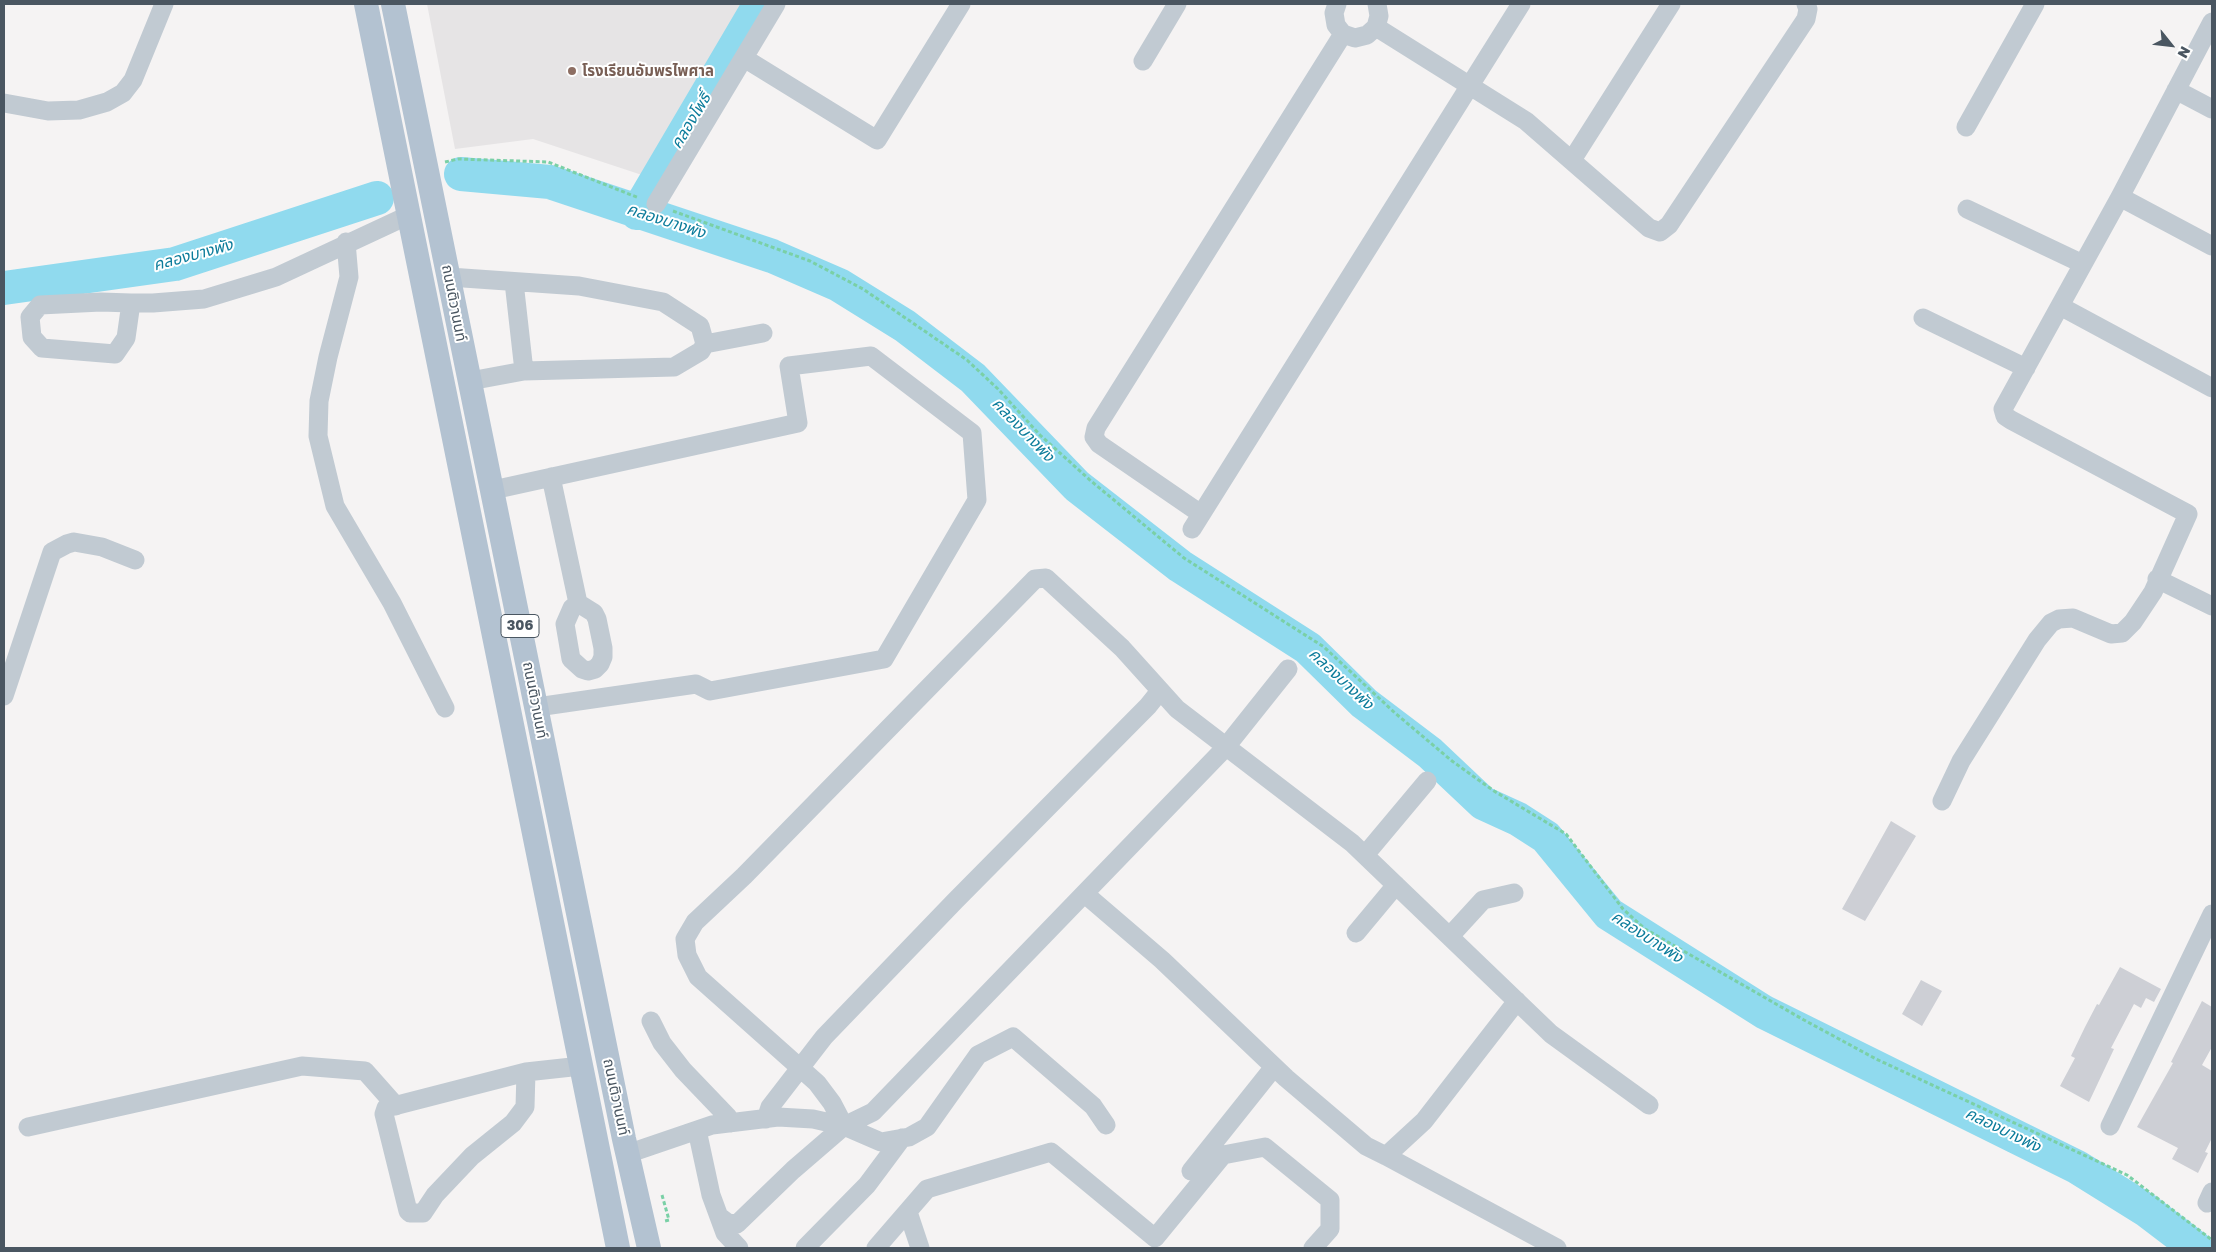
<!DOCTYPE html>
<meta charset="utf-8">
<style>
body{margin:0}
#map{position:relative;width:2216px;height:1252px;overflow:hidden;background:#f5f3f3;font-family:"Golos Text",sans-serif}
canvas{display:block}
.frame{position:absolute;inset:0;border:5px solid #4a5661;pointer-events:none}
.north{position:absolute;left:2146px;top:20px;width:50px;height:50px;-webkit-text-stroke:4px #fff;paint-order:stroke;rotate:119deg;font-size:14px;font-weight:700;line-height:20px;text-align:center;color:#4a5661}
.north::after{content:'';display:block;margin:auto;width:18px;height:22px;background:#4a5661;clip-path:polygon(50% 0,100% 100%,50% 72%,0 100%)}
</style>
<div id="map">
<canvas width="2216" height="1252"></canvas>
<div class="frame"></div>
<div class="north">N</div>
</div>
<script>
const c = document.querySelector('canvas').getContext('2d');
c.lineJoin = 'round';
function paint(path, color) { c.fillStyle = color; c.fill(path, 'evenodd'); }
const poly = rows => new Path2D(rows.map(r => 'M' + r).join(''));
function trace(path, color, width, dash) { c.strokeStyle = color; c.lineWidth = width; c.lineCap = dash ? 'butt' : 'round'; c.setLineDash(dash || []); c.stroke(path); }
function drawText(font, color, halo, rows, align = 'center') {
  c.font = font + ' "Golos Text","Noto Sans Thai",sans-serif'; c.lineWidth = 4; c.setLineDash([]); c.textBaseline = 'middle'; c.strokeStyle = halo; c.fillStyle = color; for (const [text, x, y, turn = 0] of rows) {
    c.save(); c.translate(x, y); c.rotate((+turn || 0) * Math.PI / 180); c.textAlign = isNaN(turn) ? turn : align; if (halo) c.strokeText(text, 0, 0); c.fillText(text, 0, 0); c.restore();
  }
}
const education = poly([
 [427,4,746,4,642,175,533,139,455,149]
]);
const river = poly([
 [461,174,550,182,772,256,839,285,905,326,973,378,1077,486,1180,566,1308,648,1364,703,1430,753,1483,803,1518,819,1546,837,1609,914,1764,1012,2077,1167,2146,1210,2196,1248],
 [637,213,760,4],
 [4,288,175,264,377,198]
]);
const building = poly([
 [1891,821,1916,836,1865,921,1842,909],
 [2120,967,2161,989,2154,1002,2146,998,2141,1008,2134,1004,2111,1048,2114,1049,2089,1102,2060,1086,2075,1058,2071,1056,2085,1027,2097,1004,2099,1005],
 [1921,980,1942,991,1922,1026,1902,1014],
 [2202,1001,2212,1007,2212,1047,2202,1065,2212,1071,2212,1138,2205,1152,2208,1153,2198,1173,2172,1159,2178,1148,2137,1127,2173,1063,2171,1062]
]);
const path = poly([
 [445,162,458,159,548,162,639,198],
 [673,211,810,261,863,289,967,360,998,389,1040,435,1091,481,1184,558,1324,647,1395,713,1452,761,1494,791,1566,834,1623,909,1645,929,1804,1020,1876,1059,2127,1175,2212,1240],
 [662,1195,669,1220,665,1221,664,1219]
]);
const minor = poly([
 [1337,4,1334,13,1336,25,1343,34,1355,38,1367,35,1376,27,1379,16,1377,4],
 [1376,27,1526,121,1649,228,1660,232,1669,225,1806,19,1808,9,1806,4],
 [744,58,877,140,961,4],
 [1143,61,1177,4],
 [2176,90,2212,109],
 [4,103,48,111,79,110,107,102,123,93,133,80,164,4],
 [1966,127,2035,4],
 [1572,160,1671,4],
 [2120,197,2212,246],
 [656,204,776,4],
 [1967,209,2083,264],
 [346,242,349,277,328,357,319,401,318,436,335,506,392,603,445,708],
 [449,277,579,286,663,302,700,326,705,344,701,351,674,367,524,371,470,381],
 [514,282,524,371],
 [131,303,126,338,115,354,42,348,32,337,30,317,40,305,101,302,131,303,153,303,204,299,276,277,409,215],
 [2060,306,2212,388],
 [1923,318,2026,368],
 [705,344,763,333],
 [551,477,578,603],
 [493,490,798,423,789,366,871,356,972,433,977,500,884,659,710,691,696,684,537,707],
 [1201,514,1099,444,1094,437,1096,428,1343,34],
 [1192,529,1521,4],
 [2157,579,2212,606],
 [578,603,594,613,597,619,603,648,603,657,600,664,595,669,588,671,582,669,571,659,565,624,572,608,578,603],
 [4,696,52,552,67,544,74,542,102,547,135,560],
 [1942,801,1961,761,2037,640,2051,623,2059,619,2073,618,2111,634,2122,633,2133,622,2153,592,2188,514,2011,420,2005,416,2003,409,2120,197,2212,22],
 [1365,855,1427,781],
 [1085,894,1162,960,1286,1078,1366,1146,1386,1156,1424,1121,1517,1001],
 [1356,933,1396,885],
 [1450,936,1483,900,1514,893],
 [651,1021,662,1043,683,1070,728,1117,730,1123],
 [526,1072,525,1107,513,1123,472,1156,435,1195,423,1213,410,1213,408,1211,384,1114,386,1108,526,1072,581,1066],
 [766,1119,770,1107,824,1037,955,901,1148,706,1160,691],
 [844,1126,832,1103,817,1083,698,977,687,955,685,939,695,922,744,876,1035,579,1046,578,1122,648,1177,709,1352,843,1551,1034,1649,1105],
 [2110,1126,2212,914],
 [28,1127,302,1066,365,1071,396,1106],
 [697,1130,711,1195,725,1233,739,1248],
 [627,1154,712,1125,778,1117,813,1119,844,1126,881,1142,909,1137,927,1127,978,1055,1013,1037,1093,1106,1106,1125],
 [1386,1156,1557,1248],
 [1191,1171,1274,1067],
 [2207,1203,2212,1192],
 [908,1212,920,1248],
 [720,1217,728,1223,737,1224,793,1170,844,1126,873,1112,1225,748,1288,669],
 [805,1248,867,1185,902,1138],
 [876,1248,927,1189,1051,1152,1155,1238,1223,1155,1265,1147,1330,1200,1330,1229,1313,1248]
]);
const major = poly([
 [366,4,618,1248],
 [393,4,624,1139,649,1248]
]);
const markers = [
 [572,71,5,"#8d6e63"]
];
const shields = [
 [520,626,38]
];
const shieldNames = [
 ["306",520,626]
];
const educationNames = [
 ["โรงเรียนอัมพรไพศาล",582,71]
];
const streetNames = [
 ["ถนนติวานนท์",454,303,79],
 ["ถนนติวานนท์",535,700,79],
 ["ถนนติวานนท์",616,1097,78]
];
const waterNames = [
 ["คลองโพธิ์",691,121,-59],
 ["คลองบางพัง",666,221,18],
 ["คลองบางพัง",193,255,-15],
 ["คลองบางพัง",1023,430,46],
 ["คลองบางพัง",1341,679,43],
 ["คลองบางพัง",1647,937,33],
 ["คลองบางพัง",2003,1130,26]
];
paint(education, '#e6e4e5');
trace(river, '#90daee', 34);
paint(building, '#cdcfd5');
trace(path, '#7ad0a6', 3, [4, 2.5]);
trace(minor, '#c1cad2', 19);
trace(major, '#b3c2d1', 24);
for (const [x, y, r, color] of markers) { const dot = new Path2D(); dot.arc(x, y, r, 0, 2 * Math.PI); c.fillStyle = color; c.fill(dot); trace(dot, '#fff', 2); }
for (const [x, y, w] of shields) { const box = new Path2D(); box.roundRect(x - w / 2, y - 11.5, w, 23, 4); c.fillStyle = '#fff'; c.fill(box); trace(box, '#4a5661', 1); }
drawText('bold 14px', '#4a5661', null, shieldNames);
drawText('bold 15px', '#785e54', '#fff', educationNames, 'left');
drawText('15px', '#4a5661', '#fff', streetNames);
drawText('italic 16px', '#0c7c9b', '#fff', waterNames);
</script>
